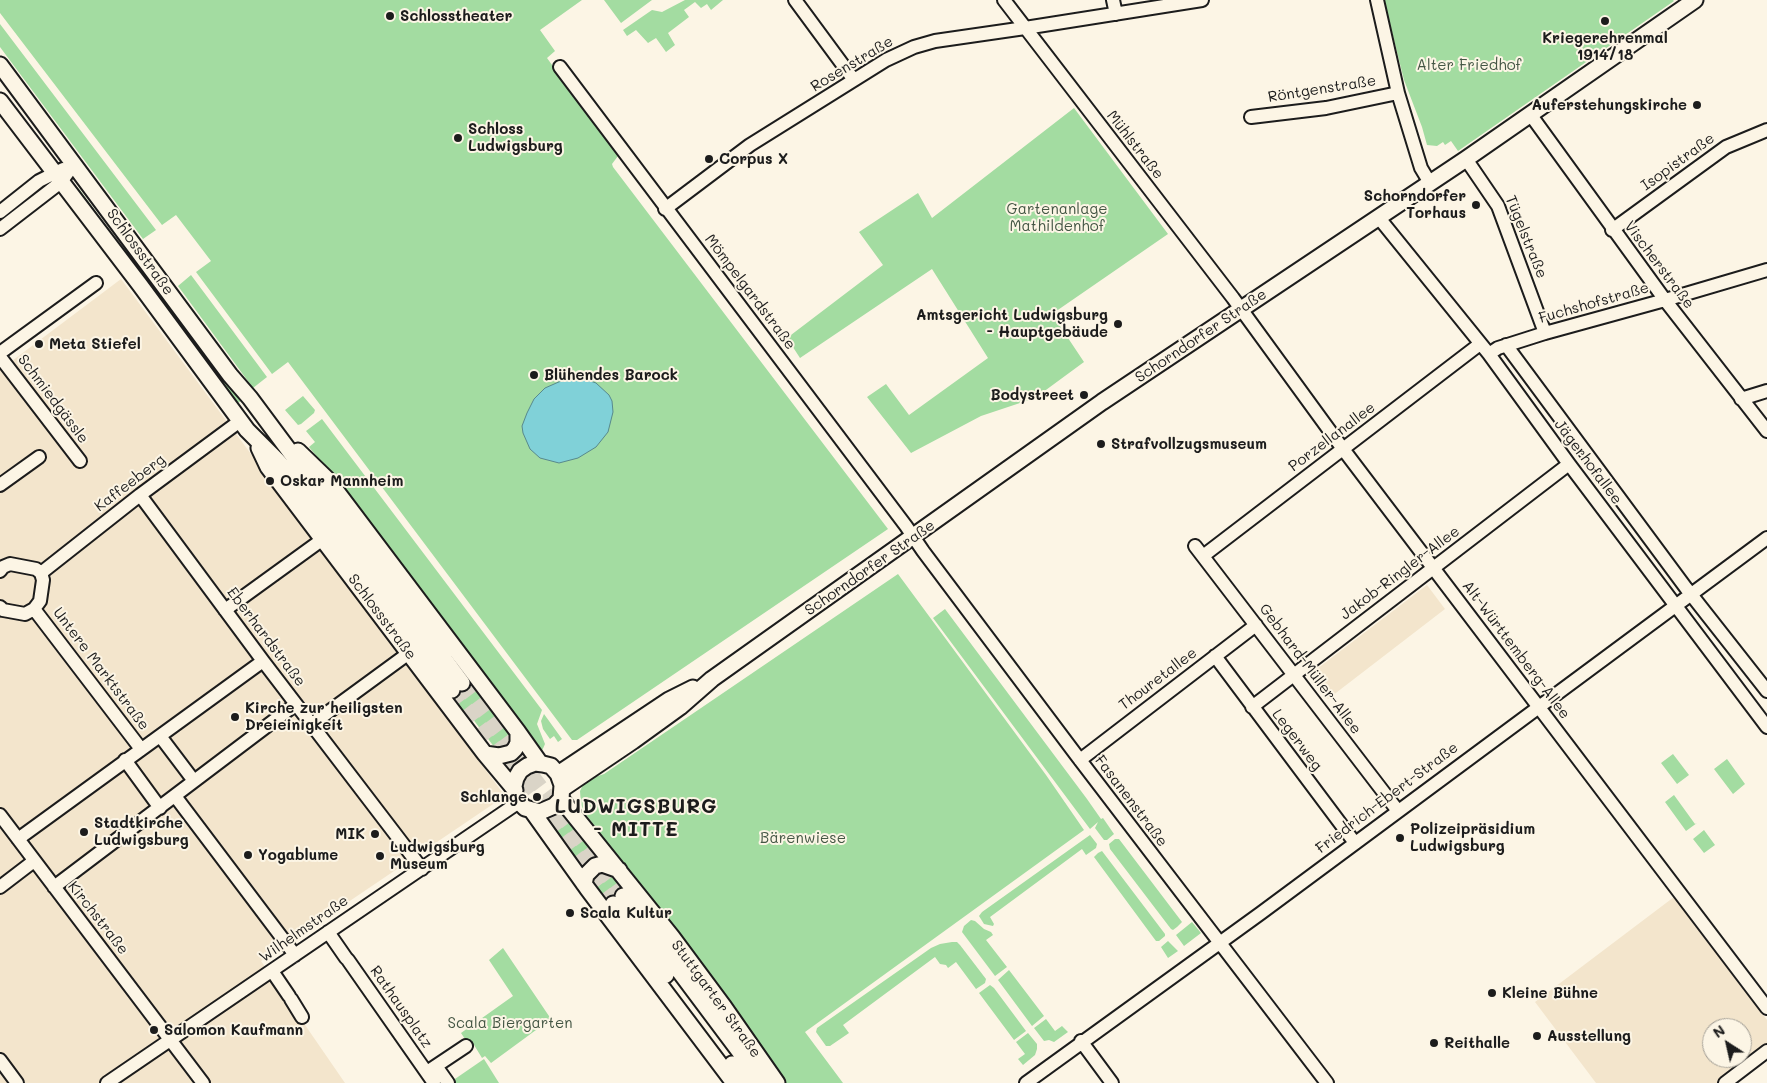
<!DOCTYPE html>
<meta charset="utf-8">
<style>
body{margin:0}
#map{position:relative;width:1767px;height:1083px;overflow:hidden;background:#fcf5e5;font-family:Mali,sans-serif}
canvas{display:block}
.north{position:absolute;left:1702px;top:1018px;width:50px;height:50px;box-sizing:border-box;background:#fcf5e5;border:1px solid #a29e95;border-radius:50%;rotate:325deg;font-size:14px;font-weight:700;line-height:20px;text-align:center;color:#1c1c1c}
.north::after{content:'';display:block;margin:auto;width:18px;height:22px;background:#1c1c1c;clip-path:polygon(50% 0,100% 100%,50% 72%,0 100%)}
</style>
<div id="map">
<canvas width="1767" height="1083"></canvas>
<div class="north">N</div>
</div>
<script>
const c = document.querySelector('canvas').getContext('2d');
c.lineJoin = 'round';
function paint(path, color) { c.fillStyle = color; c.fill(path, 'evenodd'); }
const poly = rows => new Path2D(rows.map(r => 'M' + r).join(''));
function trace(path, color, width, dash) { c.strokeStyle = color; c.lineWidth = width; c.lineCap = dash ? 'butt' : 'round'; c.setLineDash(dash || []); c.stroke(path); }
function drawText(font, color, halo, rows, align = 'center') {
  c.font = font + ' Mali,sans-serif'; c.lineWidth = 4; c.setLineDash([]); c.textBaseline = 'middle'; c.strokeStyle = halo; c.fillStyle = color; for (const [text, x, y, turn = 0] of rows) {
    c.save(); c.translate(x, y); c.rotate((+turn || 0) * Math.PI / 180); c.textAlign = isNaN(turn) ? turn : align; if (halo) c.strokeText(text, 0, 0); c.fillText(text, 0, 0); c.restore();
  }
}
const built = poly([
 [121,279,505,796,261,961,345,1083,0,1083,0,370],
 [1427,585,1445,609,1328,699,1309,675],
 [1674,897,1767,1020,1767,1046,1718,1083,1596,1083,1535,1002],
 [1712,1028,1742,1028,1742,1058,1712,1058]
]);
const green = poly([
 [0,0,582,0,540,30,555,51,547,58,618,156,612,164,613,167,888,529,577,740,572,740,288,362,272,374,196,272,211,261,176,215,162,225,0,13],
 [604,0,652,0,621,23],
 [685,0,723,0,711,10,707,4,701,8,695,2,684,10,689,17,668,33,675,45,666,52,656,38,648,43,636,30,627,36,623,30,652,10,662,12],
 [1384,0,1673,0,1674,1,1458,151,1451,141,1445,145,1443,142,1437,146,1427,145,1422,127,1404,80],
 [0,24,156,230,143,239,0,47],
 [1074,108,1168,234,1052,314,1084,362,1035,398,981,416,911,453,867,397,886,384,909,415,988,358,932,269,800,358,787,338,883,265,859,232,918,193,932,218],
 [77,187,80,190,127,254,125,255,78,192],
 [191,275,267,377,253,388,178,286],
 [162,300,199,351,241,401,236,404,160,302],
 [303,396,315,410,314,413,301,424,298,425,285,410],
 [322,419,542,710,537,724,545,744,541,753,335,479,309,447,315,442,306,431],
 [898,574,1046,775,1084,830,805,1032,843,1083,785,1083,725,1000,587,816,581,805,580,791,583,785,589,779,604,774],
 [945,609,1087,799,1101,819,1103,818,1114,834,1107,840,1104,840,1095,828,1098,822,1090,829,933,618],
 [472,679,514,737,506,750,495,748,472,718,455,704,449,696],
 [544,714,562,739,558,742,554,736,550,739,543,729,541,721],
 [521,748,525,752,528,762,514,772,503,760],
 [1673,754,1689,775,1677,784,1661,763],
 [1727,759,1745,784,1733,794,1714,769],
 [1674,795,1695,824,1697,823,1686,831,1665,802],
 [569,820,598,859,581,872,555,830],
 [1704,830,1715,845,1704,853,1693,839],
 [1090,835,1097,844,1096,848,1086,855,1082,849,990,917,994,924,993,926,984,924,979,916,982,912],
 [1115,839,1119,839,1182,922,1177,927,1173,930,1171,929,1110,849,1109,844],
 [1102,851,1165,934,1165,936,1159,941,1156,941,1153,937,1094,857,1098,853],
 [598,869,614,875,630,891,609,907,592,884,592,878],
 [971,920,975,921,984,929,991,932,993,935,986,940,1007,967,995,976,962,932,964,926],
 [1192,922,1201,933,1184,946,1176,935],
 [1168,941,1178,951,1168,958,1161,947],
 [952,942,957,942,960,945,986,979,985,983,976,989,956,962,948,968,946,965,940,964,935,957,843,1025,849,1033,830,1046,826,1046,816,1032,817,1028,931,948,940,944],
 [503,948,551,1019,491,1063,485,1056,482,1058,471,1040,467,1042,461,1033,513,996,489,960],
 [1009,970,1044,1016,1032,1026,998,980],
 [990,985,994,988,1026,1031,1014,1040,979,993],
 [1046,1019,1055,1031,1062,1026,1068,1032,1054,1042,1049,1040,1044,1041,1034,1028],
 [1028,1033,1037,1044,1037,1049,1035,1055,1023,1065,1018,1059,1025,1054,1016,1042],
 [484,1059,499,1083,454,1083,452,1081]
]);
const water = poly([
 [576,378,582,378,596,383,609,395,612,401,613,412,608,432,596,447,578,458,559,463,540,458,530,449,523,433,522,426,527,413,534,399,545,388,561,381,576,378]
]);
const majorTunnel = poly([
 [462,683,623,896],
 [452,690,613,904]
]);
const minor = poly([
 [795,0,854,80],
 [1004,0,1233,298,1343,449,1767,1008],
 [1113,0,1116,14],
 [1377,0,1398,93,1421,168,1430,183],
 [560,67,906,526,923,551,1077,756,1327,1083],
 [1530,114,1665,300,1767,431],
 [1251,117,1326,108,1398,93],
 [1466,159,1498,206,1545,333],
 [665,209,750,145,886,60,914,47,935,41,1025,28,1202,0],
 [0,212,39,181,63,169],
 [1379,218,1489,354,1569,464,1767,727],
 [0,229,61,182,74,164],
 [1612,230,1726,147,1767,130],
 [1506,345,1686,588,1767,691],
 [0,353,96,283],
 [1489,354,1498,348,1545,333,1665,300,1767,270],
 [0,357,80,461],
 [1741,399,1767,391],
 [0,485,39,457],
 [140,495,263,661,422,869],
 [1195,546,1398,811],
 [1203,556,1480,344],
 [0,571,3,567,10,564,36,569,41,573,43,580,40,601,34,609,25,614,3,610,0,607],
 [41,573,140,495,240,421],
 [34,609,141,749],
 [225,610,323,539],
 [1215,656,1355,843],
 [1252,707,1569,464],
 [312,724,409,653],
 [160,736,194,781],
 [125,760,160,808],
 [1080,760,1256,625],
 [175,796,295,955],
 [0,815,203,1083],
 [18,839,263,661],
 [0,887,34,861],
 [54,887,296,704],
 [328,932,346,958],
 [348,960,434,1083],
 [272,971,289,996],
 [291,999,302,1017],
 [1081,1041,1112,1083],
 [0,1060,17,1083],
 [436,1066,448,1083],
 [427,1072,466,1046],
 [107,1083,519,802],
 [1026,1083,1261,913,1767,538],
 [1725,1083,1767,1051]
]);
const major = poly([
 [0,65,230,375,250,398,462,683],
 [0,101,140,285,247,430,277,460,296,483,452,690],
 [259,448,268,467,485,754,515,790],
 [298,451,328,480,518,732,540,763],
 [485,754,499,756,511,753,515,749,518,743,518,732],
 [535,763,543,764,551,766,558,774,562,785,561,799,554,806,540,812,525,808,519,802,515,795,514,786,516,778,520,771,527,766,535,763],
 [558,774,669,700,693,688],
 [562,789,633,741,680,707,712,679,1102,402,1466,159,1695,0],
 [561,799,672,937,724,1007,777,1083],
 [532,811,587,888,734,1083],
 [584,884,586,875,595,866,602,864,619,870],
 [623,896,763,1083],
 [613,904,666,975],
 [732,1064,746,1083]
]);
const markers = [
 [390,16,5,"#1c1c1c"],
 [1605,21,5,"#1c1c1c"],
 [1697,105,5,"#1c1c1c"],
 [458,138,5,"#1c1c1c"],
 [709,159,5,"#1c1c1c"],
 [1476,205,5,"#1c1c1c"],
 [1118,324,5,"#1c1c1c"],
 [39,344,5,"#1c1c1c"],
 [534,375,5,"#1c1c1c"],
 [1084,395,5,"#1c1c1c"],
 [1101,444,5,"#1c1c1c"],
 [270,481,5,"#1c1c1c"],
 [235,717,5,"#1c1c1c"],
 [537,797,5,"#1c1c1c"],
 [84,832,5,"#1c1c1c"],
 [375,834,5,"#1c1c1c"],
 [1400,838,5,"#1c1c1c"],
 [248,855,5,"#1c1c1c"],
 [380,856,5,"#1c1c1c"],
 [570,913,5,"#1c1c1c"],
 [1492,993,5,"#1c1c1c"],
 [154,1030,5,"#1c1c1c"],
 [1537,1036,5,"#1c1c1c"],
 [1434,1043,5,"#1c1c1c"]
];
const poiNames = [
 ["Schlosstheater",400,16],
 ["Kriegerehrenmal",1605,38,"center"],
 ["1914/18",1605,55,"center"],
 ["Auferstehungskirche",1687,105,"right"],
 ["Schloss",468,129],
 ["Ludwigsburg",468,146],
 ["Corpus X",719,159],
 ["Schorndorfer",1466,196,"right"],
 ["Torhaus",1466,213,"right"],
 ["Amtsgericht Ludwigsburg",1108,315,"right"],
 ["- Hauptgebäude",1108,332,"right"],
 ["Meta Stiefel",49,344],
 ["Blühendes Barock",544,375],
 ["Bodystreet",1074,395,"right"],
 ["Strafvollzugsmuseum",1111,444],
 ["Oskar Mannheim",280,481],
 ["Kirche zur heiligsten",245,708],
 ["Dreieinigkeit",245,725],
 ["Schlange",527,797,"right"],
 ["Stadtkirche",94,823],
 ["Ludwigsburg",94,840],
 ["Polizeipräsidium",1410,829],
 ["Ludwigsburg",1410,846],
 ["MIK",365,834,"right"],
 ["Ludwigsburg",390,847],
 ["Museum",390,864],
 ["Yogablume",258,855],
 ["Scala Kultur",580,913],
 ["Kleine Bühne",1502,993],
 ["Salomon Kaufmann",164,1030],
 ["Ausstellung",1547,1036],
 ["Reithalle",1444,1043]
];
const streetNames = [
 ["Rosenstraße",852,64,-31],
 ["Röntgenstraße",1322,89,-9],
 ["Mühlstraße",1135,145,52],
 ["Isopistraße",1678,162,-36],
 ["Tügelstraße",1526,237,68],
 ["Schlossstraße",140,252,54],
 ["Vischerstraße",1659,265,53],
 ["Mömpelgardstraße",750,292,53],
 ["Fuchshofstraße",1594,303,-16],
 ["Schorndorfer Straße",1201,336,-34],
 ["Schmiedgässle",53,399,53],
 ["Porzellanallee",1332,437,-37],
 ["Jägerhofallee",1588,462,53],
 ["Kaffeeberg",130,483,-37],
 ["Schorndorfer Straße",870,568,-35],
 ["Jakob-Ringler-Allee",1400,573,-37],
 ["Schlossstraße",382,617,53],
 ["Eberhardstraße",266,637,53],
 ["Alt-Württemberg-Allee",1516,650,53],
 ["Untere Marktstraße",101,669,53],
 ["Gebhard-Müller-Allee",1310,669,53],
 ["Thouretallee",1158,679,-37],
 ["Legerweg",1297,740,53],
 ["Friedrich-Ebert-Straße",1387,798,-37],
 ["Fasanenstraße",1131,801,53],
 ["Kirchstraße",98,918,52],
 ["Wilhelmstraße",304,929,-35],
 ["Stuttgarter Straße",716,999,54],
 ["Rathausplatz",401,1007,55]
];
const parkNames = [
 ["Alter Friedhof",1469,65],
 ["Gartenanlage",1057,209],
 ["Mathildenhof",1057,226],
 ["Bärenwiese",803,838],
 ["Scala Biergarten",510,1023]
];
const districtNames = [
 ["LUDWIGSBURG",636,807],
 ["- MITTE",636,830]
];
paint(built, '#f3e5cc');
paint(green, '#a3dca1');
paint(water, '#80d1d8');
trace(water, '#58898d', 1);
trace(majorTunnel, '#dad4c7', 15, [15, 8]);
trace(minor, '#1c1c1c', 16);
trace(major, '#1c1c1c', 19);
trace(minor, '#fcf5e5', 12);
trace(major, '#fcf5e5', 15);
for (const [x, y, r, color] of markers) { const dot = new Path2D(); dot.arc(x, y, r, 0, 2 * Math.PI); c.fillStyle = color; c.fill(dot); trace(dot, '#fcf5e5', 2); }
drawText('bold 15px', '#1c1c1c', '#fcf5e5', poiNames, 'left');
drawText('15px', '#1c1c1c', '#fcf5e5', streetNames);
drawText('15px', '#445644', '#fcf5e5', parkNames);
c.letterSpacing = '1px';
drawText('bold 20px', '#1c1c1c', '#fcf5e5', districtNames);
c.letterSpacing = '0px';
</script>
